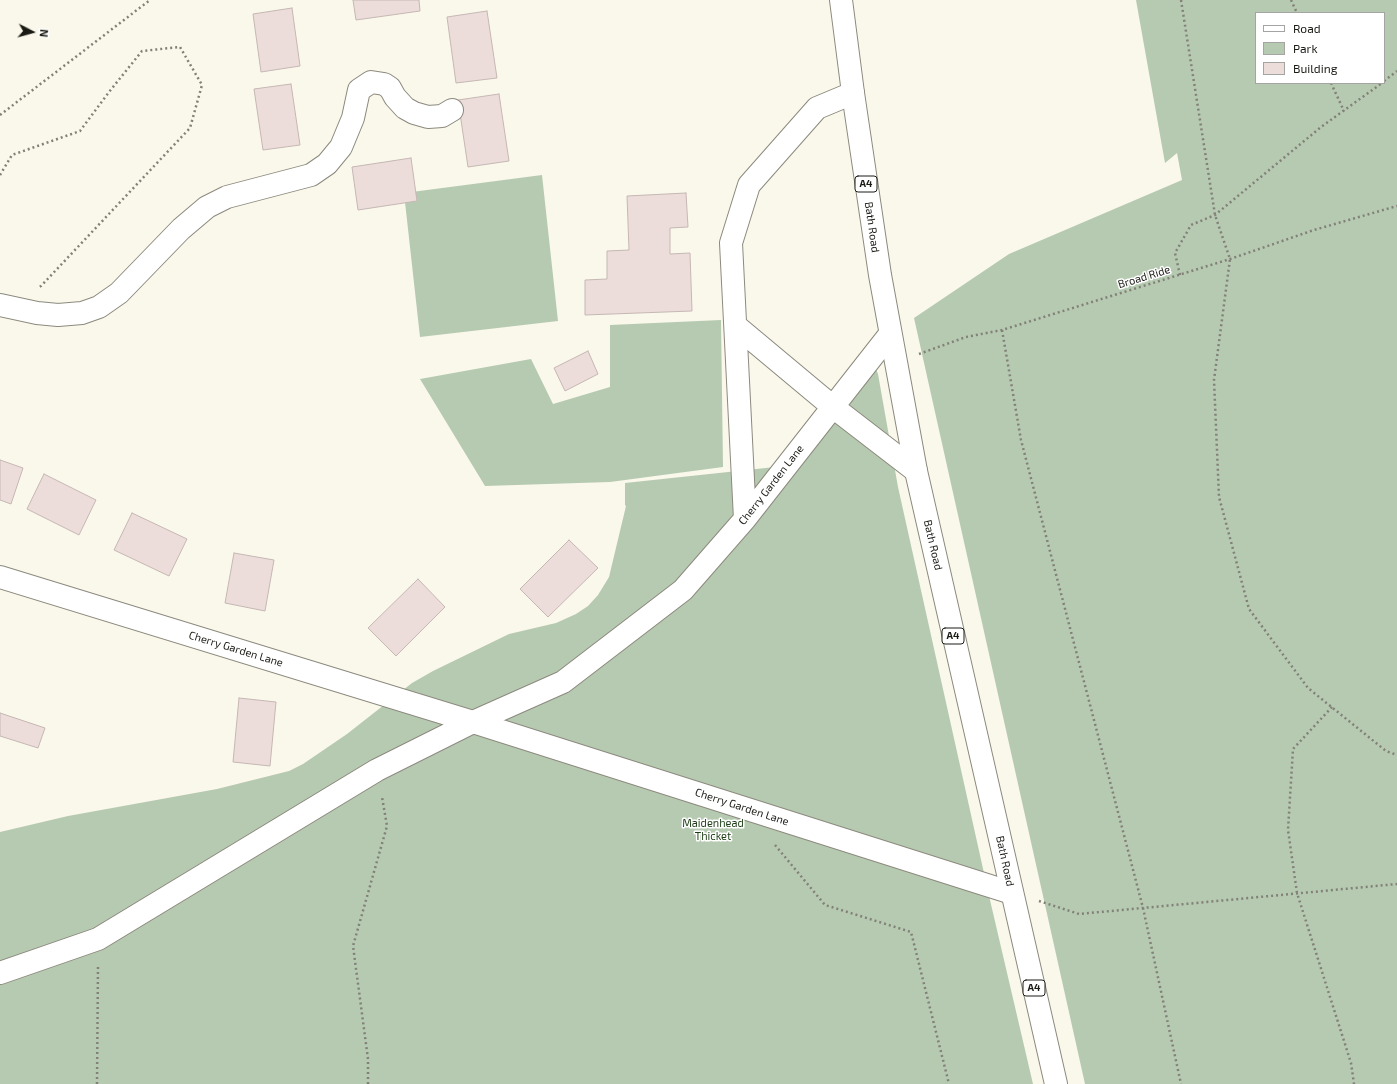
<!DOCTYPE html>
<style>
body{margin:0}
#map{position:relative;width:1397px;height:1084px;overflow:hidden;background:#faf8eb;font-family:"Exo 2",sans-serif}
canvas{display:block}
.legend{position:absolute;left:1255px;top:12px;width:130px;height:72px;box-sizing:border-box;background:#fff;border:1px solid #a4a4a2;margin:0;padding:5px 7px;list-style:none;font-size:12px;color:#1b1b16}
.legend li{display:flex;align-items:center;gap:8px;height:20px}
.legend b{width:20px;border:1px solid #a4a4a2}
.north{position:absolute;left:12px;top:12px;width:40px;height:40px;-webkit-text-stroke:3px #fff;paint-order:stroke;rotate:96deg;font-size:11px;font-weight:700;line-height:16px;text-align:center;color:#1b1b16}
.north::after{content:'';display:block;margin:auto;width:14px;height:18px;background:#1b1b16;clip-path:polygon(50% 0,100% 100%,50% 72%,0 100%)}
</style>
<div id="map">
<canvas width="1397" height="1084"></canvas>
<ul class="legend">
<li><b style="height:5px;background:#fff"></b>Road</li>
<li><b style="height:11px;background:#b6cab1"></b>Park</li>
<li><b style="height:11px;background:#ecddda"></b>Building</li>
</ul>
<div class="north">N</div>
</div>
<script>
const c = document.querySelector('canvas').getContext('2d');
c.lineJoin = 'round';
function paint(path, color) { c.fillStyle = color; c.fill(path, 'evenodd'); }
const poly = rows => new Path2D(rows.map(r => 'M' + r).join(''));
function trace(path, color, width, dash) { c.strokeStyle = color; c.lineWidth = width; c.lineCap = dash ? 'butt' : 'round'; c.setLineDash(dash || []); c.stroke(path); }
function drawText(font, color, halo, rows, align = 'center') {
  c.font = font + ' "Exo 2",sans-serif'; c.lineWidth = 3; c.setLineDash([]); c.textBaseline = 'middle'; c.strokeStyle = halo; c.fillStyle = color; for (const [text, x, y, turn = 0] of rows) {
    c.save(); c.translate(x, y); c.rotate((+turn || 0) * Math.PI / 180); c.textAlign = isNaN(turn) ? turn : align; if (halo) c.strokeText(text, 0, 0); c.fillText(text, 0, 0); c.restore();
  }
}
const green = poly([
 [1136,0,1397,0,1397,1084,1085,1084,914,318,1009,254,1182,180,1177,153,1165,163],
 [1256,13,1384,13,1384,83,1256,83],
 [542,175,558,321,420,337,404,193],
 [721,320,723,467,610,482,485,486,420,379,531,359,553,404,610,387,610,325],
 [868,350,878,374,898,487,990,900,1033,1084,0,1084,0,832,68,816,217,789,289,771,303,764,347,734,412,683,433,671,509,634,556,623,576,614,588,606,598,595,609,577,626,506,625,505,625,483,775,467]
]);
const building = poly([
 [353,0,419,0,420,11,356,20,353,0],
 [292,8,300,66,261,72,253,14,292,8],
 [487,11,497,78,456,83,447,17,487,11],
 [291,84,300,145,263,150,254,89,291,84],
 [499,94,509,161,468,167,458,100,499,94],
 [411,158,417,201,358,210,352,167,411,158],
 [686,193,688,227,670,228,670,254,690,253,692,311,585,315,585,280,607,279,607,251,629,250,627,196,686,193],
 [588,351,598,374,565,391,554,368,588,351],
 [0,460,23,468,11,504,0,500,0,460],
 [44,474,96,500,79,535,27,509,44,474],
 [132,513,187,539,169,576,114,550,132,513],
 [569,540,598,568,548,617,520,589,569,540],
 [234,553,274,560,265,611,225,603,234,553],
 [418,579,445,607,396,656,368,628,418,579],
 [239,698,276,702,270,766,233,762,239,698],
 [0,713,45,728,38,748,0,736,0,713]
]);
const path = poly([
 [1181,0,1215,215,1230,259,1214,380,1219,497,1249,609,1308,688,1386,751,1397,755],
 [1291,0,1297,13],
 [1384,81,1397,71],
 [1331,83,1344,111],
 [0,115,150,0],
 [0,175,12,155,80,131,109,92,142,51,180,47,202,85,190,128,41,286,39,287],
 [1180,275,1175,253,1191,225,1215,215,1321,127,1382,83],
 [1002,330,1021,440,1143,908,1181,1084],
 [919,354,966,337,1002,330,1230,259,1314,230,1397,206],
 [1332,707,1293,749,1288,830,1297,893,1351,1063,1354,1084],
 [775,845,825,905,911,932,949,1084],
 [1039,901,1079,914,1397,884],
 [97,1084,98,965],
 [368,1084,368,1059,353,946,387,826,382,797]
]);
const minor = poly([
 [0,305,37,313,58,315,82,313,99,307,119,293,181,229,207,207,227,197,311,175,327,164,341,147,353,118,359,90,371,82,384,84,390,88,395,97,405,108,414,113,428,117,442,116,452,110],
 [736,326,833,407,916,471],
 [745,519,731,243,749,185,817,108,853,93],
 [0,577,473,722,1012,893],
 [0,973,98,939,377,770,473,722,563,682,683,590,745,519,890,334]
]);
const major = poly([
 [841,0,853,93,880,275,916,471,1056,1084]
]);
const shields = [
 [866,184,22],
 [953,636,22],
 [1034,988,22]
];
const shieldNames = [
 ["A4",866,184],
 ["A4",953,636],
 ["A4",1034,988]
];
const streetNames = [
 ["Bath Road",872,227,82],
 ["Broad Ride",1144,277,-17],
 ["Cherry Garden Lane",771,485,-52],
 ["Bath Road",933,545,77],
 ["Cherry Garden Lane",236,649,17],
 ["Cherry Garden Lane",742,807,18],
 ["Bath Road",1005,861,78]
];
const parkNames = [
 ["Maidenhead",713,823],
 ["Thicket",713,836]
];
paint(green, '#b6cab1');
paint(building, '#ecddda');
trace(building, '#c5b7b4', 1);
trace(minor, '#8c8a7e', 24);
trace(major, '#8c8a7e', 24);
trace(path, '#828178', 2.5, [2, 3]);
trace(minor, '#fff', 22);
trace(major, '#fff', 22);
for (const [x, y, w] of shields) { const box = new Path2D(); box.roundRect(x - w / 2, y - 8, w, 16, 3); c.fillStyle = '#fff'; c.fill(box); trace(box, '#1b1b16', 1); }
drawText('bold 10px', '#1b1b16', null, shieldNames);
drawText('11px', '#1b1b16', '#fff', streetNames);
drawText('11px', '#1e3d17', '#fff', parkNames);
</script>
